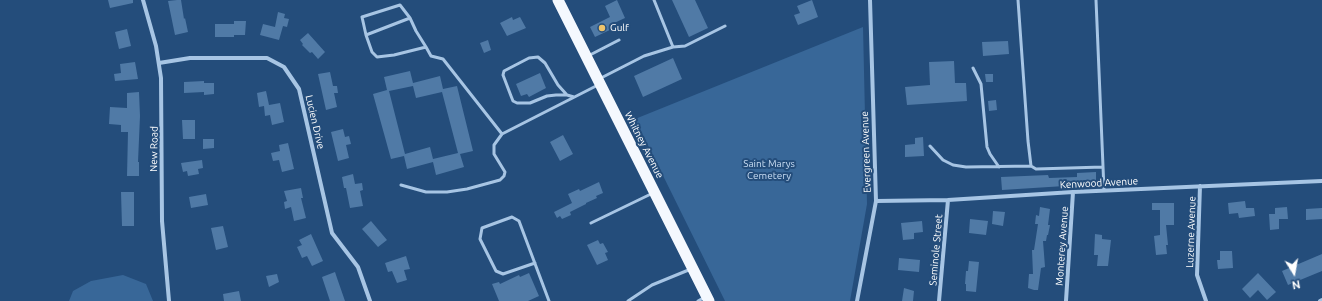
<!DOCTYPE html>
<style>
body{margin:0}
#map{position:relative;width:1322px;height:301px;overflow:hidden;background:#244d7b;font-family:Ubuntu,sans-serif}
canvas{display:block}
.north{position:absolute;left:1274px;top:253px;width:40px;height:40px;-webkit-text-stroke:3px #244d7b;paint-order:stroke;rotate:169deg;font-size:11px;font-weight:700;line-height:16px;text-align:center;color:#fff}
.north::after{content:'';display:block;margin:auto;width:14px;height:18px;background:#fff;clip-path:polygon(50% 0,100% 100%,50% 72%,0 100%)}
</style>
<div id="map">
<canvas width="1322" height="301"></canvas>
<div class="north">N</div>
</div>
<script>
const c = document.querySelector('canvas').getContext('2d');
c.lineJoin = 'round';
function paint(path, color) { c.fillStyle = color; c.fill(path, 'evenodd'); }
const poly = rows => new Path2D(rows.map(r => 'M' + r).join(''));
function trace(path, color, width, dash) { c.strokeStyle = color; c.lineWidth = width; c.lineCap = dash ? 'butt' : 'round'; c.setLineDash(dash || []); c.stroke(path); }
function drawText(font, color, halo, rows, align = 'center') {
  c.font = font + ' Ubuntu,sans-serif'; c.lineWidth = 4; c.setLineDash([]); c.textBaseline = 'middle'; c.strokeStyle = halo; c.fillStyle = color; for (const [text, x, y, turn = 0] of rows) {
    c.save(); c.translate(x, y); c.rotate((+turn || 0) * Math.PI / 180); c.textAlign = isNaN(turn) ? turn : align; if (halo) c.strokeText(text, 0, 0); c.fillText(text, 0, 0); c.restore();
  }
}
const green = poly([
 [863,27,867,204,850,301,725,301,635,119],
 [123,275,146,284,153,301,69,301,73,291,91,281]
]);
const building = poly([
 [108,0,133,0,133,3,110,8],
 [177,0,181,0,184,19,185,18,188,32,175,35,168,1],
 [617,0,625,18,612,24,614,28,595,37,590,27,610,17,605,6],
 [672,0,695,0,708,28,689,37],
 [812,0,818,17,798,25,794,15,800,13,797,6],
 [278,12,285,14,284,18,289,19,287,27,283,26,279,40,260,35,263,24,275,27],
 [512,17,513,20,520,17,526,28,507,36,500,23],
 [234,21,246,21,245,35,234,35,234,37,215,37,215,24,234,24],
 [127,29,131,46,119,49,115,32],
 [308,33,325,52,318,59,312,52,310,53,302,45,303,44,300,40],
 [488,40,491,50,484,53,480,43],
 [1008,41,1009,54,983,56,982,42],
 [673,58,682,79,643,97,634,76],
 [954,61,955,83,966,83,967,101,907,105,905,87,930,85,929,62],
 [135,62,138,79,115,81,114,74,121,73,120,64],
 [410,71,413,83,440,76,443,89,457,86,473,151,460,154,464,167,436,175,433,162,407,169,404,156,391,159,373,94,387,90,384,77],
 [413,86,416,98,442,92,458,153,433,159,430,147,405,154,389,91],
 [330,72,333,86,337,86,338,93,334,93,337,107,326,110,318,74],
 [540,73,546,88,529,97,527,94,521,96,516,84],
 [985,74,993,74,993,82,986,82],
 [204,81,204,83,214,83,214,94,204,95,204,92,184,93,184,82],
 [266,91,269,105,280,103,284,122,272,125,270,115,265,116,264,106,259,107,257,93],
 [139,92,140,116,138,162,139,162,139,176,127,176,128,132,121,132,121,125,109,124,110,107,127,108,127,93],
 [996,100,997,110,989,111,988,101],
 [182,120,195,120,195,139,183,139],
 [343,129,345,137,349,136,351,144,346,145,349,158,338,161,331,132],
 [563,135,573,154,560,161,550,142],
 [923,137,924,156,905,157,905,145,915,144,915,138],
 [203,139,214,139,214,148,203,149],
 [288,143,294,169,282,172,279,160,273,161,271,153,280,151,279,145],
 [202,160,203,168,198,169,199,174,188,176,187,171,183,172,181,163],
 [1096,172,1096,184,1002,190,1001,177,1048,175,1049,178,1077,177,1077,173],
 [353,174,355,184,362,183,363,190,360,191,363,206,350,208,346,188,344,188,342,177],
 [599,182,603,193,596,196,597,198,586,203,586,204,570,212,571,215,562,219,560,216,557,218,554,212,572,203,568,194,579,189,580,191],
 [301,188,303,198,301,198,306,218,294,221,291,207,285,209,284,202,287,201,284,191],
 [121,192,134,192,134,226,122,226],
 [206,194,208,205,191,208,189,197],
 [1245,201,1246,208,1254,208,1255,216,1239,218,1238,213,1229,214,1228,203],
 [1152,203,1174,203,1174,225,1166,225,1168,245,1166,245,1167,254,1156,255,1154,236,1160,235,1160,210,1152,210],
 [1040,207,1050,209,1048,225,1050,225,1048,235,1047,235,1046,241,1043,241,1045,267,1041,268,1038,290,1034,290,1028,288,1029,274,1033,274,1032,250,1034,250,1038,224,1035,224,1036,215,1039,216],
 [1287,207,1288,219,1279,219,1279,229,1270,230,1269,214,1275,214,1275,208],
 [1322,208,1322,219,1306,220,1306,209],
 [993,211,1005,212,1003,226,992,224],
 [970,219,988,221,986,235,969,233],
 [371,221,387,240,378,247,362,229],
 [922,221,923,232,914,233,914,239,903,240,901,223],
 [223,226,228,247,216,250,211,228],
 [311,234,323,261,312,266,307,256,302,258,297,247,302,245,299,240],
 [1095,234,1102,235,1102,239,1111,240,1108,266,1097,266,1098,255,1094,255],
 [598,240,600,244,603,243,608,252,605,253,608,260,597,265,587,245],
 [1220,251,1232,251,1233,268,1218,269,1217,260,1220,260],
 [1322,254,1322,271,1288,285,1282,271],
 [406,256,410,269,404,270,407,280,397,283,392,271,388,272,385,263],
 [899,258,920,260,919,272,898,270],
 [969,261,979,262,976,292,966,291,966,284,965,284,966,271,968,271],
 [335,272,337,278,345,301,330,301,322,277],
 [529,273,539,296,528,301,499,301,492,284,499,282,500,284,519,275,520,277],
 [1258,273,1276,292,1267,300,1258,290,1250,298,1242,289],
 [277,274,279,282,269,287,266,276],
 [904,288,914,291,913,301,902,301],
 [239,291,241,301,224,301,223,294]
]);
const service = poly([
 [1018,0,1028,141,1031,166,1036,169,1103,167],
 [1096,0,1104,190],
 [366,35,362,17,400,5,410,18],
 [426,47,394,55,377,57,372,52,366,35,410,18,416,31,426,47,431,56,443,59,502,134],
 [673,47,685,46,725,26],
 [588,56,619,40],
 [973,68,981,84,987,147,990,154,999,167],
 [599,79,644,56,673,47,654,0],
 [567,95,558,85,545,63,538,57,529,58,504,71,503,75,511,96,513,101,517,103,530,103,547,96,556,95,567,95,574,97],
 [930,146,943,160,953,165,966,167,1031,166],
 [401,185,426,192,447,192,467,189,500,180,504,176,505,172,494,154,494,145,502,134,598,85],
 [591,223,653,193],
 [535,263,503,274,496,271,480,239,482,228,512,217,519,221,549,301],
 [628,301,652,285,691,269],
 [698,301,705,297]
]);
const minor = poly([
 [143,0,156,46,161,78,162,221,169,301],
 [159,63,190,58,267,58,284,67,299,89,332,233,358,267,370,301],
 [1200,186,1197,275,1206,301],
 [876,201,948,200,1073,192,1322,181],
 [857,301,876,201,870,0],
 [939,301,948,200],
 [1066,301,1073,192],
 [1320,301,1322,300]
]);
const trunk = poly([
 [558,0,709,301]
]);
const markers = [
 [602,28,4,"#eec46c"]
];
const poiNames = [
 ["Gulf",610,28]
];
const streetNames = [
 ["Lucien Drive",315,122,77],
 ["Whitney Avenue",644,145,63],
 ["New Road",154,149,-89],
 ["Evergreen Avenue",866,152,-92],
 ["Kenwood Avenue",1099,183,-3],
 ["Luzerne Avenue",1191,232,-88],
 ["Monterey Avenue",1062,246,-86],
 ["Seminole Street",936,250,-85]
];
const parkNames = [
 ["Saint Marys",769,164],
 ["Cemetery",769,176]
];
paint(green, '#386798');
paint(building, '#507aa6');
trace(service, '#a7c5e4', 3);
trace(minor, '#a7c5e4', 4);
trace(trunk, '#f4f8fe', 11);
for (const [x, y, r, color] of markers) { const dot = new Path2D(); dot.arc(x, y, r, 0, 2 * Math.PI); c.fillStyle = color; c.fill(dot); trace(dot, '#244d7b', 1.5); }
drawText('10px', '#fff', '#244d7b', poiNames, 'left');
drawText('10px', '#fff', '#244d7b', streetNames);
drawText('10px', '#cadef4', '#244d7b', parkNames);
</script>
